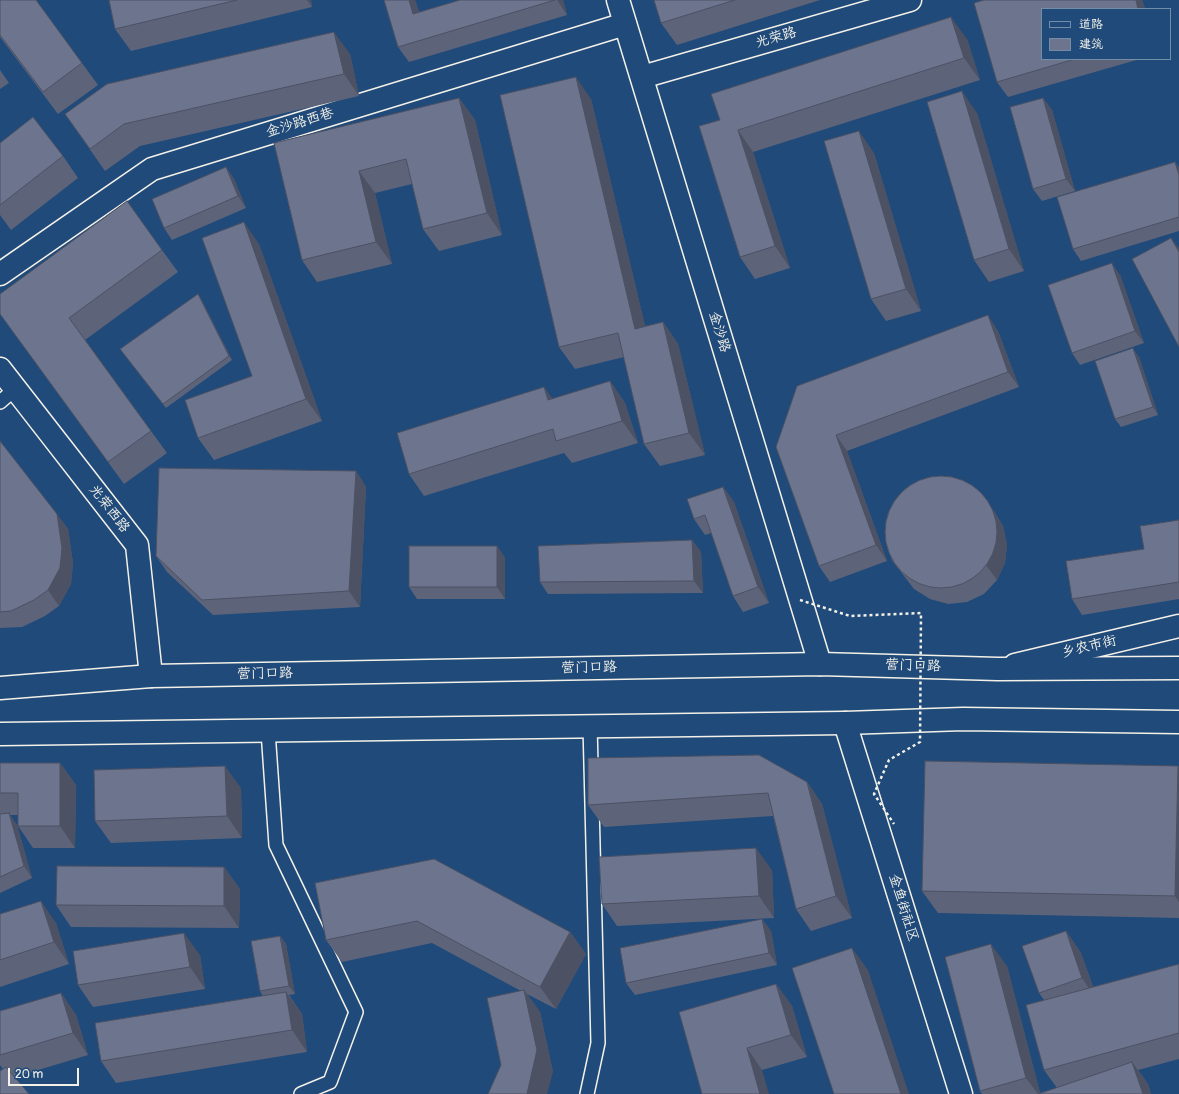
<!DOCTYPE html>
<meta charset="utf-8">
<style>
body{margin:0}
#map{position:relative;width:1179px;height:1094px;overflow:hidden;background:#1f4a7a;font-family:Pangolin,"LXGW WenKai TC",sans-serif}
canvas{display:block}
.legend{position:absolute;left:1041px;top:8px;width:130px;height:52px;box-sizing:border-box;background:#1f4a7a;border:1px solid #748da6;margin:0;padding:5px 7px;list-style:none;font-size:12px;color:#f4f1e8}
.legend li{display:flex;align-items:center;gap:8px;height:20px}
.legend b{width:20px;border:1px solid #748da6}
.scale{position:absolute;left:8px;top:1068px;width:71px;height:18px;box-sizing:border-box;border:2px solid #f4f1e8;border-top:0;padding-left:5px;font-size:12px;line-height:14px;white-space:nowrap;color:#f4f1e8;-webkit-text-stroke:3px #1f4a7a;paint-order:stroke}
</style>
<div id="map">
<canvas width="1179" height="1094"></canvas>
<ul class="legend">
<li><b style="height:5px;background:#1f4a7a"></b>道路</li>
<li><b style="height:11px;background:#6c748e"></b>建筑</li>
</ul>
<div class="scale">20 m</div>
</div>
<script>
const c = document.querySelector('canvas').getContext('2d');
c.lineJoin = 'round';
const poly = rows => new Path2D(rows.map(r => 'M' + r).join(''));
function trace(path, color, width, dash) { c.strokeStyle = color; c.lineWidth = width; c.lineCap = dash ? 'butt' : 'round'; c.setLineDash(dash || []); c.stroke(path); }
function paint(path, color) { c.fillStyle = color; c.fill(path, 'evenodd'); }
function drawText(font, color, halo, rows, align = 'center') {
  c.font = font + ' Pangolin,"LXGW WenKai TC",sans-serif'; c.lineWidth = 3.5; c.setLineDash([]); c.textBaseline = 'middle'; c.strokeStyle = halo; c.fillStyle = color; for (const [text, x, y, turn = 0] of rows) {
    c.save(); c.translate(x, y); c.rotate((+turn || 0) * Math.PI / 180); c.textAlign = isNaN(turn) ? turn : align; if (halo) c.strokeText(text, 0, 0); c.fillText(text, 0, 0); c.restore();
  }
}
const service = poly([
 [0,402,15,389],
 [268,731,276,845,356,1012,330,1082,301,1094],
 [587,1094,598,1043,590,725]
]);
const minor = poly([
 [642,77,910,0],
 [0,274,152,169,625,24],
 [0,369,137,545,151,676],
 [1015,665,1179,626]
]);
const tertiary = poly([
 [618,0,820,664],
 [845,723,961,1094]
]);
const trunk = poly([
 [0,688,151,676,820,664,998,669,1179,668],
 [0,734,845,723,963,719,1179,722]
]);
const pathBridge = poly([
 [800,600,850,616,921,613,920,742,889,760,874,794,894,824]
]);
const wall = poly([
 [0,0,82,63,98,85,58,114,0,37],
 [109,0,311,0,312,7,131,51,115,29],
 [384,0,415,0,419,12,460,0,563,0,567,15,409,62,398,47],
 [654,0,820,0,677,45,661,23],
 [984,0,1142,0,1145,9,1042,9,1042,59,1140,59,1008,97,997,82,974,3],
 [967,39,980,80,753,152,790,268,755,279,740,257,720,120],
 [350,54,359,96,140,146,105,171,65,114],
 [0,70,9,83,0,89],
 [459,98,475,120,502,235,439,251,423,229,412,184,375,193,392,264,317,282,302,260,274,143],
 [1043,98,1052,110,1075,191,1042,201,1033,189],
 [591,99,645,326,663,322,678,344,705,455,660,466,644,444,624,357,575,369,559,347],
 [977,113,1024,271,989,282,974,260],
 [0,143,63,156,78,178,11,230,0,215],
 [874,153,921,311,886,321,871,299],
 [226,167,234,179,246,208,172,240,164,228],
 [1179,167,1179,231,1081,261,1073,249],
 [259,244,322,421,214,460,198,438,252,376],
 [162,250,178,272,85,340,167,453,124,484,0,314],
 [1120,275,1144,343,1080,365,1072,353],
 [198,294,201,299,232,360,166,408,123,353],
 [998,331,1019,387,847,451,887,561,830,582,819,566,776,447],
 [1139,357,1158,415,1121,427,1115,419],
 [610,381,625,403,638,443,572,463,564,453,424,496,409,474,544,387,552,399],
 [0,441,68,529,73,563,71,584,59,606,45,616,22,627,0,628],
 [356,471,366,487,360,607,213,615,167,572,156,556],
 [723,487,734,502,769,603,743,612,733,596,711,533,705,535,694,519],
 [994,511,1003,526,1007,545,1005,563,997,580,984,594,967,602,948,604,930,599,914,589,891,559],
 [1179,520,1179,599,1082,615,1072,599,1144,549],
 [692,540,701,552,703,593,548,594,540,582],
 [497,546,505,558,505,599,417,599,409,587],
 [0,763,60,763,76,785,75,848,33,848,18,826,18,815,10,815,17,825,32,878,0,893],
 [1178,766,1179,767,1179,918,938,913,922,891],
 [807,782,822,804,852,918,811,931,796,909,773,816,604,827,588,805],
 [241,788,242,838,111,843,95,821],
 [224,867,240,889,239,928,71,927,56,905],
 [772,870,774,918,617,926,602,904],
 [315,883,570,932,586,954,556,1009,527,994,540,1012,553,1072,501,1065,521,991,432,943,342,962,326,940],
 [0,914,56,923,69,964,0,987],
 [762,919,771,931,777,965,635,995,626,983],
 [1066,931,1081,953,1093,987,1179,964,1179,1059,1138,1070,1148,1084,1151,1094,982,1094,980,1091,1007,966,1040,1093,1057,1088,1044,1070,1044,1000,1039,993],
 [280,936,286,944,295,994,289,995,302,1014,307,1052,116,1083,101,1061,263,996,260,991],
 [200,955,205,989,93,1007,78,985],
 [776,984,792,1006,807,1057,762,1070,702,1094],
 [61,993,76,1015,88,1055,15,1077,3,1069,0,1065,0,1011]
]);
const shadedWall = poly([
 [307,0,311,0,312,7],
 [409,0,415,0,424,30,413,14],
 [557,0,563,0,567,15],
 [1136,0,1142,0,1145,9,1138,9],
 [951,17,967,39,980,80,964,58],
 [334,32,350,54,359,96,344,74],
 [576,77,591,99,651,351,635,329],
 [962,91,977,113,1024,271,1009,249],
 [459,98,475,120,502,235,487,213],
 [1043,98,1052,110,1075,191,1066,179],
 [738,130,753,152,790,268,775,246],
 [859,131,874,153,921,311,906,289],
 [1175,162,1179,167,1179,175],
 [226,167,234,179,246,208,238,196],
 [359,171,375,193,392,264,376,242],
 [244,222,259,244,322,421,306,399],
 [1171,238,1179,248,1179,252],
 [1112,263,1120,275,1144,343,1135,331],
 [198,294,201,299,232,360,229,356],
 [988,315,998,331,1019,387,1008,372],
 [663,322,678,344,705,455,689,433],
 [1133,348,1139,357,1158,415,1153,407],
 [610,381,625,403,638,443,622,421],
 [544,387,560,409,548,400],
 [836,435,847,451,887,561,876,545],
 [356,471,366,487,360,607,349,591],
 [723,487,734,502,769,603,758,587],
 [983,495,994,511,1003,526,1007,545,1005,563,997,580,986,565],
 [57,514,68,529,73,563,71,584,59,606,48,590],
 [692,540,701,552,703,593,694,581],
 [497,546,505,558,505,599,497,587],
 [60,763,76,785,75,848,60,826],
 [225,766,241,788,242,838,227,816],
 [1178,766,1179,767,1179,902,1175,896],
 [807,782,822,804,852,918,836,896],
 [9,813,17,825,32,878,24,866],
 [756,848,772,870,774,918,759,896],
 [224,867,240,889,239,928,224,906],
 [41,901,56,923,69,964,54,942],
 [762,919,771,931,777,965,769,953],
 [1066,931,1081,953,1097,1000,1082,978],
 [570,932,586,954,556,1009,540,987],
 [184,933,200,955,205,989,190,967],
 [280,936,286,944,295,994,289,986],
 [991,944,1007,966,1040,1094,1038,1094,1026,1078],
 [852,948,868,970,909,1094,901,1094],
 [776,984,792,1006,807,1057,791,1035],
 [524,990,540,1012,553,1072,547,1094,527,1094],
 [286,992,302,1014,307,1052,292,1030],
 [61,993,76,1015,88,1055,73,1033],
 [747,1048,762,1070,769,1094,760,1094],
 [1132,1062,1148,1084,1151,1094,1143,1094]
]);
const building = poly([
 [0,0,36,0,82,63,43,92,0,35,0,0],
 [109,0,237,0,115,29,109,0],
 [384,0,409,0,413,14,460,0,555,0,398,47,384,0],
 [654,0,735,0,661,23,654,0],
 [984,0,1136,0,1138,9,1042,9,1042,59,1075,59,997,82,974,3,984,0],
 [951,17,964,58,738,130,775,246,740,257,699,126,720,120,711,94,951,17],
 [334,32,344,74,124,124,90,149,65,114,107,84,334,32],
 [576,77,635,329,663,322,689,433,644,444,618,333,559,347,500,95,576,77],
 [962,91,1009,249,974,260,927,102,962,91],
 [459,98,487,213,423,229,406,159,359,171,376,242,302,260,274,143,459,98],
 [1043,98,1066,179,1033,189,1010,107,1043,98],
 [33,117,63,156,0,205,0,143,33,117],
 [859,131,906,289,871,299,824,141,859,131],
 [1175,162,1179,175,1179,217,1073,249,1057,197,1175,162],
 [226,167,238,196,164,228,152,199,226,167],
 [127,201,162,250,69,318,151,431,108,462,0,314,0,294,127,201],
 [244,222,306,399,198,438,185,400,252,376,202,238,244,222],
 [1171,238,1179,252,1179,347,1132,259,1171,238],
 [1112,263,1135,331,1072,353,1048,285,1112,263],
 [198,294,229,356,163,404,120,349,198,294],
 [988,315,1008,372,836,435,876,545,819,566,776,447,797,386,988,315],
 [1133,348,1153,407,1115,419,1095,361,1133,348],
 [610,381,622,421,556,441,553,429,409,474,397,433,544,387,548,400,610,381],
 [0,441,57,514,62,548,60,568,48,590,34,600,11,611,0,612,0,441],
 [159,468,356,471,349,591,202,600,156,556,159,468],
 '885 532a56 56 0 1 1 112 0a56 56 0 1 1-112 0Z',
 [723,487,758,587,733,596,705,515,694,519,687,499,723,487],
 [1179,520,1179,582,1072,599,1066,561,1144,549,1140,526,1179,520],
 [692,540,694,581,540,582,538,546,692,540],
 [409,546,497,546,497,587,409,587,409,546],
 [759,755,807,782,836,896,796,909,768,793,588,805,588,758,759,755],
 [925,761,1178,766,1175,896,922,891,925,761],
 [0,763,60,763,60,826,18,826,18,793,0,793,0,763],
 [225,766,227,816,95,821,94,770,225,766],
 [9,813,24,866,0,877,0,814,9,813],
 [756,848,759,896,602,904,599,857,756,848],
 [434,859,570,932,540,987,417,921,326,940,315,883,434,859],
 [57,866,224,867,224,906,56,905,57,866],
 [41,901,54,942,0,960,0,914,41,901],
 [762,919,769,953,626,983,620,948,762,919],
 [1066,931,1082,978,1039,993,1022,946,1066,931],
 [184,933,190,967,78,985,73,951,184,933],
 [280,936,289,986,260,991,251,941,280,936],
 [991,944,1026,1078,980,1091,945,957,991,944],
 [852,948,901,1094,834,1094,792,968,852,948],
 [1179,964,1179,1033,1044,1070,1026,1005,1179,964],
 [776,984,791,1035,747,1048,760,1094,702,1094,679,1012,776,984],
 [524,990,537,1050,527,1094,488,1094,501,1065,487,998,524,990],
 [286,992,292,1030,101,1061,95,1023,286,992],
 [61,993,73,1033,0,1055,0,1011,61,993],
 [1132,1062,1143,1094,1038,1094,1132,1062],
 [6,1067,29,1094,0,1094,0,1071,6,1067]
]);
const streetNames = [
 ["光荣路",776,38,-16],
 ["金沙路西巷",300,123,-17],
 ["金沙路",719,332,73],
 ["光荣西路",109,509,52],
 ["乡农市街",1089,647,-13],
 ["营门口路",913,666,2],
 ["营门口路",589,668,-1],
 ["营门口路",265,674,-1],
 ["金鱼街社区",903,908,73]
];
trace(service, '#f4f1e8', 16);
trace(minor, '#f4f1e8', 25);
trace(tertiary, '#f4f1e8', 25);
trace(trunk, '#f4f1e8', 25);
trace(service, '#1f4a7a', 13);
trace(minor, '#1f4a7a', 22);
trace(tertiary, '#1f4a7a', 22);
trace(trunk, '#1f4a7a', 22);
trace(pathBridge, '#f4f1e8', 2.5, [3, 3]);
paint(wall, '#5d647a');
paint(shadedWall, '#4c5163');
paint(building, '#6c748e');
trace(building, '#4c5163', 1);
drawText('14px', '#f4f1e8', '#1f4a7a', streetNames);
</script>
